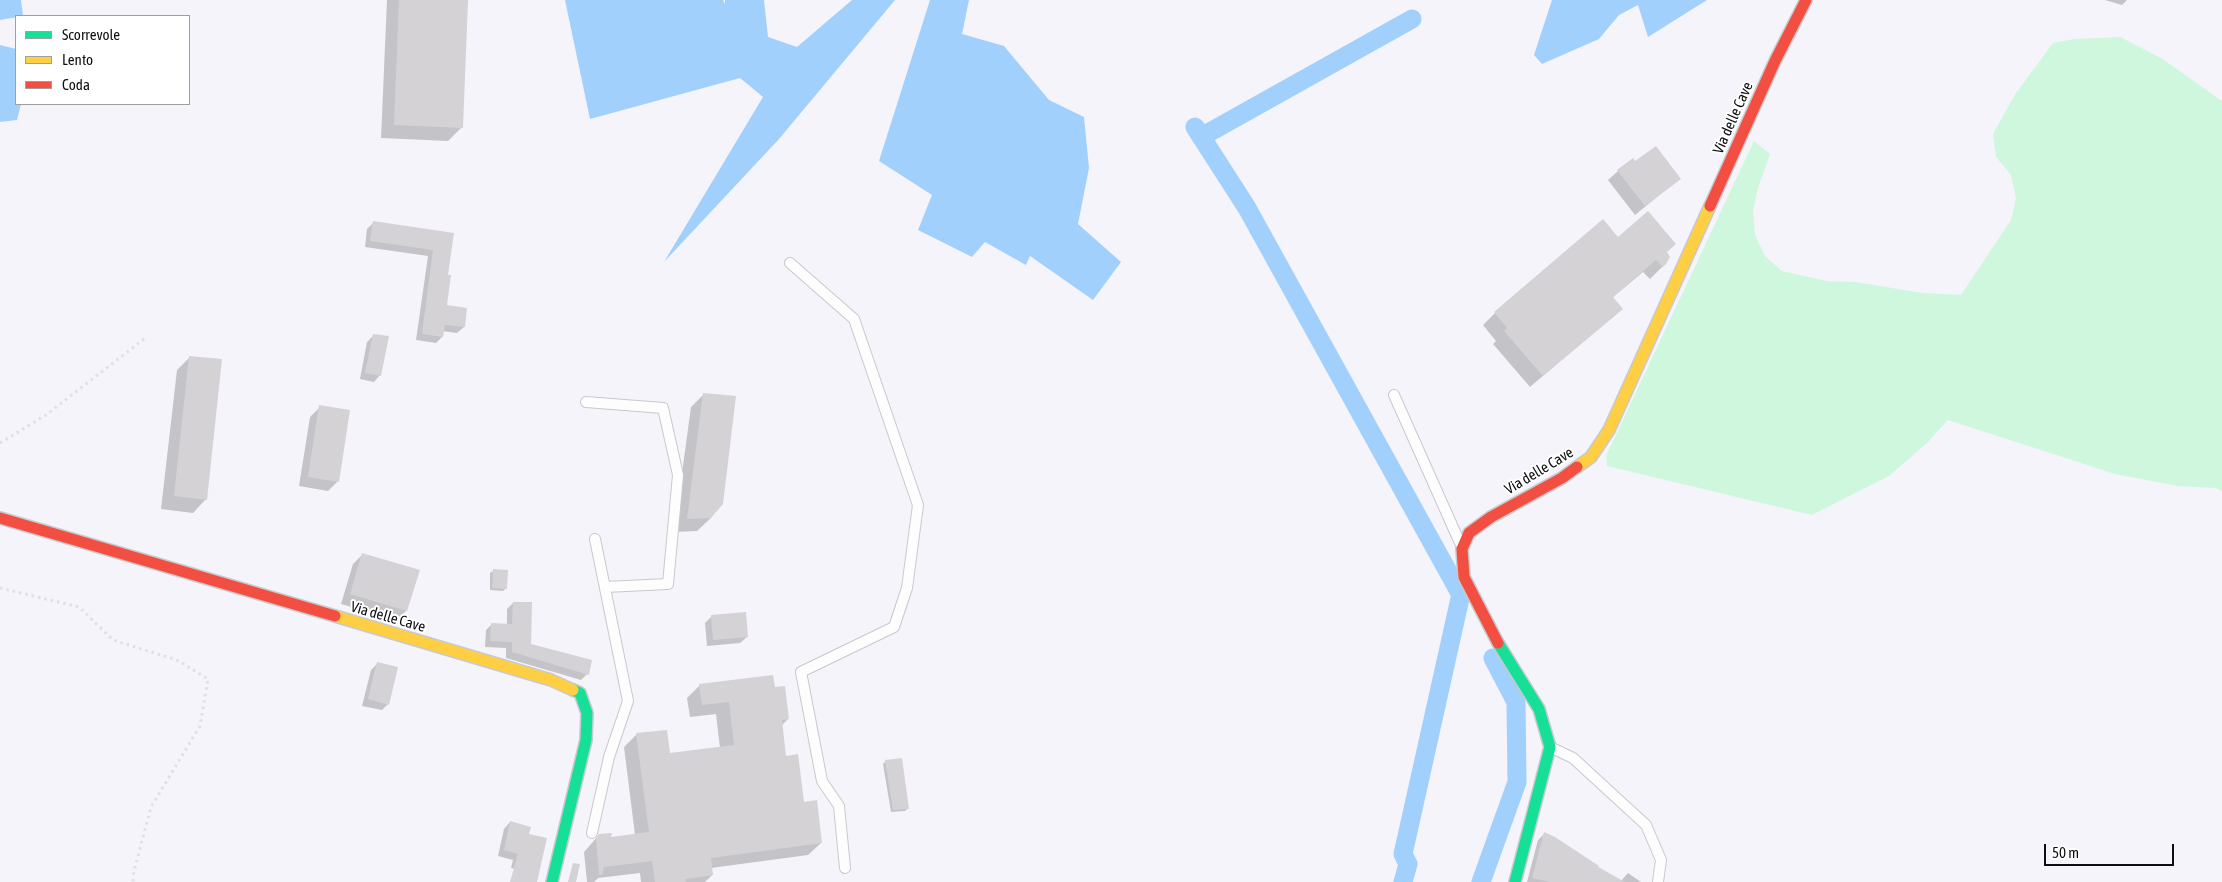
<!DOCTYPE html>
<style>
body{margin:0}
#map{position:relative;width:2222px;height:882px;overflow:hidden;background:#f4f4fa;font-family:"Asap Condensed",sans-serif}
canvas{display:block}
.legend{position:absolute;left:15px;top:15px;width:175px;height:90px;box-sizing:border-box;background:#fff;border:1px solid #9e9fa0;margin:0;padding:6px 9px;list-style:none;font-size:15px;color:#0d0e12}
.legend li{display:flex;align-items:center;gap:10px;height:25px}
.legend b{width:25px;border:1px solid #9e9fa0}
.scale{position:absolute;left:2044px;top:844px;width:130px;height:22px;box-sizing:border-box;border:2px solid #0d0e12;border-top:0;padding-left:6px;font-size:15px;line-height:18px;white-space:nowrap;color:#0d0e12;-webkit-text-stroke:4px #fff;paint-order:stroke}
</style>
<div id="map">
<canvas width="2222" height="882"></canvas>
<ul class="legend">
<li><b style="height:6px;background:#16e098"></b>Scorrevole</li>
<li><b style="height:6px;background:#ffcf43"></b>Lento</li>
<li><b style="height:6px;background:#f24e42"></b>Coda</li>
</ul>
<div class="scale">50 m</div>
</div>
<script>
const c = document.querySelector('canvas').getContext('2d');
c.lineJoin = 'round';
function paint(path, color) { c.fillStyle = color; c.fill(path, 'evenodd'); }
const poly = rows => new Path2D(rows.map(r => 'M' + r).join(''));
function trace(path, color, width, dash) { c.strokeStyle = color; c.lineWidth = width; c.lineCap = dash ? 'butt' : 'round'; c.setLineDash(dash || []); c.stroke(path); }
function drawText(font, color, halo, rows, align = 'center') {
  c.font = font + ' "Asap Condensed",sans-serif'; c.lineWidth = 4; c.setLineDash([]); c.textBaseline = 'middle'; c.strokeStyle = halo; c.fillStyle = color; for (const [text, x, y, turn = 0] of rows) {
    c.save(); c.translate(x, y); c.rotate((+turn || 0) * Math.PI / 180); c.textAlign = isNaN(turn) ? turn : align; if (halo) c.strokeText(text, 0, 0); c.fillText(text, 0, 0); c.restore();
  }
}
const green = poly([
 [2120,37,2161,58,2222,101,2222,491,2215,488,2178,486,2115,474,1948,420,1926,444,1889,476,1812,515,1607,466,1606,456,1754,141,1770,154,1758,188,1753,211,1755,235,1765,256,1782,271,1827,281,1855,282,1923,293,1961,295,2011,220,2016,198,2011,175,1996,157,1993,134,2016,93,2053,43,2074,39]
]);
const water = poly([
 [0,0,21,0,23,16,0,20],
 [565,0,723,0,725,4,725,0,764,0,768,37,797,47,852,0,895,0,779,139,664,262,763,97,740,78,590,119],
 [930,0,969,0,962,34,1004,46,1049,100,1084,117,1089,168,1078,224,1121,262,1093,300,1030,256,1026,265,985,242,972,257,918,230,932,195,879,161],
 [1552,0,1707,0,1648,37,1638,5,1619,15,1599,39,1542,64,1534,55],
 [0,45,16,49,16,104,21,104,17,120,0,122]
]);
const shadow = poly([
 [387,0,467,0,461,128,448,141,381,138],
 [2105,0,2127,0,2122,5],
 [1635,163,1679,179,1635,215,1608,180,1618,171],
 [373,223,453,234,447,276,446,306,464,327,457,333,442,331,442,337,436,343,416,340,428,256,365,247,367,229],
 [1618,239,1666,252,1665,264,1650,279,1643,272,1612,298,1621,309,1530,387,1493,344,1496,341,1483,325,1495,313],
 [373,336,380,375,374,382,360,379,367,342],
 [190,357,206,499,193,513,161,509,177,370],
 [704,394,711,518,697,531,674,532,691,407],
 [320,407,338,481,328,491,299,486,310,417],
 [363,554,406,611,396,620,341,604,353,564],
 [493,571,506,588,503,591,490,590,490,573],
 [513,603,530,645,587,674,581,680,506,658,506,648,485,647,486,630,492,624,507,625,507,609],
 [712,616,747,637,740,643,707,646,705,623],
 [377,664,388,704,382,710,362,706,371,670],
 [700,685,774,688,788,719,781,726,785,757,821,843,808,855,711,868,712,875,705,882,641,882,640,873,598,878,594,882,587,882,584,852,599,835,609,839,635,835,624,747,637,734,669,755,720,748,716,714,690,717,687,698],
 [886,761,908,808,905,811,891,812,883,764],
 [510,822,527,835,532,872,511,868,513,860,498,856,504,829],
 [1544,834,1621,881,1628,873,1641,882,1527,882,1538,840]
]);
const canal = poly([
 [1195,127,1247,208,1461,595],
 [1201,137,1412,19],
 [1403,882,1408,864,1403,854,1461,594],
 [1481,882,1517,782,1516,702,1493,658]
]);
const building = poly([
 [399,0,468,0,463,128,394,125],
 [1656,146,1681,179,1645,206,1617,170,1633,158,1635,161],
 [1648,211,1676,244,1667,252,1670,257,1666,264,1663,267,1656,260,1613,297,1623,309,1543,376,1504,331,1507,328,1494,312,1603,219,1618,237],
 [373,221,454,233,448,275,451,275,447,305,467,308,465,327,445,325,443,337,422,334,433,250,370,241],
 [373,334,389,336,381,376,365,373],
 [189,356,222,359,207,500,174,496],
 [703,393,736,396,723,504,711,518,687,519],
 [319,405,350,410,339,482,308,477],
 [362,553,420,570,407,611,350,594],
 [493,569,508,570,507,589,492,588],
 [513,602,532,602,531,644,592,660,589,675,512,652,512,642,490,641,491,623,512,624],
 [746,612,748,637,713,640,711,615],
 [377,662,398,667,389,705,368,699],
 [773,675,775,687,785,686,789,719,782,720,786,756,798,754,804,802,817,800,822,843,711,858,713,875,685,879,686,882,655,882,652,861,604,867,602,875,599,875,596,838,599,834,612,833,611,837,649,832,636,733,667,730,670,753,734,745,729,702,702,705,699,684],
 [902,758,909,809,893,810,885,760],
 [510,821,531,827,529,834,547,838,537,882,510,882,518,854,504,850],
 [1544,832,1555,837,1599,866,1598,867,1625,882,1550,882,1532,878],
 [573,863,580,864,576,882,568,882]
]);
const path = poly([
 [0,443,46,415,144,339],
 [0,588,79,607,113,640,177,660,208,679,200,726,151,807,134,871,133,882]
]);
const lane = poly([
 [790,263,854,319,918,505,907,588,894,627,801,672,822,781,839,806,845,868],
 [1394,395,1460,543],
 [586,402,663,408,678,475,668,584,605,587],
 [1550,747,1573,758,1646,825,1661,860,1658,882],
 [592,833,609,757,628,701,595,539]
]);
const fast = poly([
 [1498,643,1539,709,1550,747,1515,882],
 [552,882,586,740,587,713,580,693,573,690]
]);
const slow = poly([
 [1577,467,1591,457,1609,430,1710,206],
 [335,616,551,680,573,690]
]);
const jam = poly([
 [1710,206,1775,61,1806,0],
 [0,518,335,616],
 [1498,643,1464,577,1462,549,1469,533,1491,517,1562,478,1577,467]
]);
const streetNames = [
 ["Via delle Cave",1733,118,-66],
 ["Via delle Cave",1539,471,-31],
 ["Via delle Cave",388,617,16]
];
paint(green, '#cff7de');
paint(water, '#a2d0fd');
paint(shadow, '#0003');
trace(canal, '#a2d0fd', 19);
paint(building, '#d4d2d4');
trace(lane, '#c8c9cd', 12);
trace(fast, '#c8c9cd', 14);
trace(slow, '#c8c9cd', 14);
trace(jam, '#c8c9cd', 14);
trace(path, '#e0e0e1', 3, [2.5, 4]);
trace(lane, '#fdfdfe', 10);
trace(fast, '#16e098', 11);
trace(slow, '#ffcf43', 11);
trace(jam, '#f24e42', 11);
drawText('15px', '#0d0e12', '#fff', streetNames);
</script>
